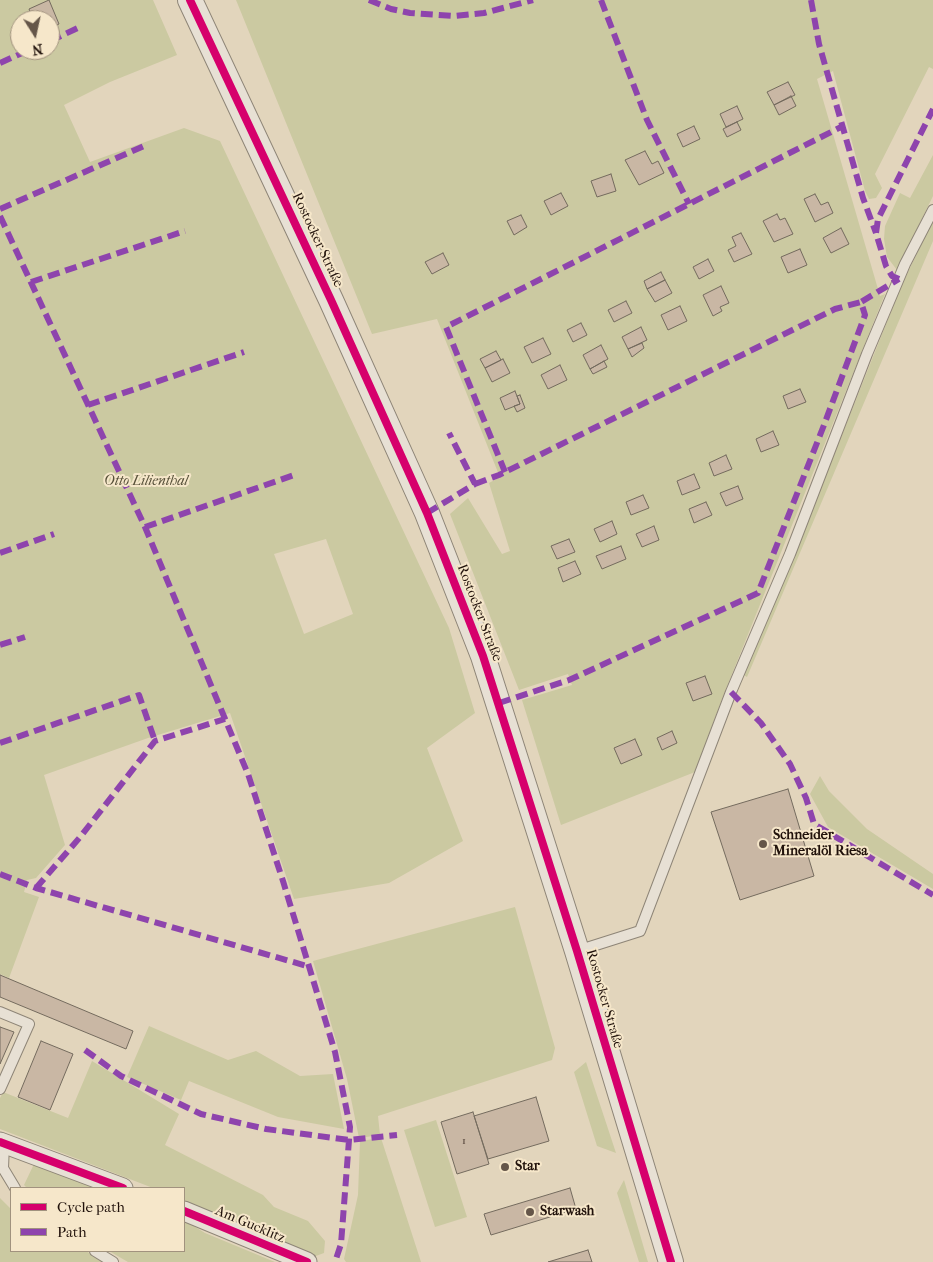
<!DOCTYPE html>
<meta charset="utf-8">
<style>
body{margin:0}
#map{position:relative;width:933px;height:1262px;overflow:hidden;background:#e2d5bc;font-family:"IM FELL French Canon",serif}
canvas{display:block}
.legend{position:absolute;left:10px;top:1187px;width:175px;height:65px;box-sizing:border-box;background:#f6e7ca;border:1px solid #a1927e;margin:0;padding:6px 9px;list-style:none;font-size:15px;color:#21120b}
.legend li{display:flex;align-items:center;gap:10px;height:25px}
.legend b{width:25px;border:1px solid #a1927e}
.north{position:absolute;left:10px;top:10px;width:50px;height:50px;box-sizing:border-box;background:#f6e7ca;border:1px solid #a1927e;border-radius:50%;rotate:170deg;font-size:14px;font-weight:700;line-height:20px;text-align:center;color:#21120b}
.north::after{content:'';display:block;margin:auto;width:18px;height:22px;background:#655649;clip-path:polygon(50% 0,100% 100%,50% 72%,0 100%)}
</style>
<div id="map">
<canvas width="933" height="1262"></canvas>
<ul class="legend">
<li><b style="height:6px;background:#d6006c"></b>Cycle path</li>
<li><b style="height:6px;background:#8e44ad"></b>Path</li>
</ul>
<div class="north">N</div>
</div>
<script>
const c = document.querySelector('canvas').getContext('2d');
c.lineJoin = 'round';
function paint(path, color) { c.fillStyle = color; c.fill(path, 'evenodd'); }
const poly = rows => new Path2D(rows.map(r => 'M' + r).join(''));
function trace(path, color, width, dash) { c.strokeStyle = color; c.lineWidth = width; c.lineCap = dash ? 'butt' : 'round'; c.setLineDash(dash || []); c.stroke(path); }
function drawText(font, color, halo, rows, align = 'center') {
  c.font = font + ' "IM FELL French Canon",serif'; c.lineWidth = 4; c.setLineDash([]); c.textBaseline = 'middle'; c.strokeStyle = halo; c.fillStyle = color; for (const [text, x, y, turn = 0] of rows) {
    c.save(); c.translate(x, y); c.rotate((+turn || 0) * Math.PI / 180); c.textAlign = isNaN(turn) ? turn : align; if (halo) c.strokeText(text, 0, 0); c.fillText(text, 0, 0); c.restore();
  }
}
const green = poly([
 [0,0,153,0,177,55,110,82,64,105,90,162,184,128,220,141,449,628,475,713,427,748,463,841,389,883,294,899,230,713,148,738,44,775,65,845,36,878,27,880,24,892,39,897,9,978,0,974],
 [20,20,50,20,50,50,20,50],
 [326,539,353,614,304,634,274,554],
 [236,0,933,0,933,69,929,67,875,174,882,188,876,198,869,199,865,191,833,71,817,79,880,296,885,294,722,699,695,772,561,825,522,700,572,685,568,674,519,690,450,514,468,498,502,554,510,551,489,483,502,476,499,475,437,319,372,334],
 [933,155,933,196,897,270,887,257,884,239,885,226,900,193,910,198],
 [933,221,933,241,747,677,742,674,820,490,902,284],
 [820,776,829,791,867,829,933,874,933,889,828,827,810,794],
 [515,907,555,1048,552,1060,378,1116,380,1135,359,1138,347,1079,313,961],
 [149,1026,228,1060,256,1051,300,1076,333,1074,344,1129,278,1117,189,1081,181,1100,127,1077],
 [92,1061,179,1114,165,1145,263,1195,274,1207,308,1221,325,1241,324,1253,313,1257,184,1202,184,1188,153,1188,0,1129,0,1098,3,1092,68,1118],
 [586,1062,616,1153,597,1146,574,1072],
 [436,1120,467,1217,435,1227,404,1130],
 [381,1138,421,1262,346,1262,344,1259,358,1195,360,1141],
 [34,1164,103,1188,27,1188,24,1185],
 [624,1180,648,1262,639,1262,617,1193],
 [0,1198,11,1209,11,1251,86,1251,104,1262,0,1262],
 [184,1220,205,1233,275,1262,128,1262,109,1251,184,1251]
]);
const building = poly([
 [49,0,59,24,50,28,50,20,33,20,29,9,49,0],
 [788,82,795,95,774,105,767,92,788,82],
 [791,96,796,106,779,115,774,105,791,96],
 [737,106,743,119,726,127,720,114,737,106],
 [737,122,741,130,727,137,723,129,737,122],
 [694,126,700,139,683,147,677,134,694,126],
 [645,151,652,164,658,161,664,173,639,185,625,160,645,151],
 [611,174,616,191,597,197,591,181,611,174],
 [561,193,568,206,551,215,544,201,561,193],
 [815,194,821,205,828,202,833,213,815,222,804,199,815,194],
 [777,214,780,220,785,218,793,234,774,242,763,221,777,214],
 [521,215,527,227,514,235,507,221,521,215],
 [841,228,849,244,831,253,823,238,841,228],
 [741,233,752,254,734,262,728,250,736,246,732,237,741,233],
 [800,249,807,265,788,273,781,257,800,249],
 [443,253,449,265,432,274,425,262,443,253],
 [708,259,714,271,699,279,693,267,708,259],
 [661,272,665,280,647,289,644,281,661,272],
 [665,280,672,293,655,302,647,289,665,280],
 [721,286,729,303,720,307,722,311,713,316,703,295,721,286],
 [626,301,632,313,614,322,608,310,626,301],
 [680,306,687,321,668,330,661,315,680,306],
 [581,323,587,335,573,342,567,330,581,323],
 [641,327,647,340,628,349,622,337,641,327],
 [543,338,551,354,532,363,524,347,543,338],
 [642,343,644,348,632,357,628,349,642,343],
 [601,345,608,359,590,369,583,355,601,345],
 [496,351,501,360,485,368,480,359,496,351],
 [503,359,510,373,492,382,485,368,503,359],
 [604,361,607,367,593,374,590,369,604,361],
 [560,365,567,380,548,389,541,375,560,365],
 [800,389,806,402,788,409,783,396,800,389],
 [515,391,520,404,505,410,500,398,515,391],
 [520,395,525,408,517,412,514,406,520,404,517,396,520,395],
 [773,431,779,445,761,452,756,439,773,431],
 [726,455,732,469,714,476,709,463,726,455],
 [694,474,700,488,682,495,677,481,694,474],
 [738,486,743,499,726,506,720,493,738,486],
 [643,495,649,508,631,515,626,502,643,495],
 [706,502,712,515,694,523,689,509,706,502],
 [612,521,617,534,600,542,594,529,612,521],
 [654,526,659,540,642,547,636,534,654,526],
 [569,539,575,552,557,559,551,546,569,539],
 [621,546,626,559,602,569,596,556,621,546],
 [575,561,581,574,563,582,558,568,575,561],
 [705,676,712,694,693,701,686,683,705,676],
 [672,731,677,743,662,750,657,738,672,731],
 [635,739,642,755,621,764,614,748,635,739],
 [788,789,814,876,740,900,711,812,788,789],
 [0,975,133,1031,126,1049,0,997,0,975],
 [0,1027,14,1032,0,1064,0,1027],
 [41,1041,73,1054,50,1110,18,1097,41,1041],
 [536,1097,549,1141,488,1159,474,1116,536,1097],
 [473,1112,489,1164,457,1174,441,1122,473,1112],
 [570,1188,576,1209,491,1235,484,1214,570,1188],
 [588,1250,592,1262,548,1262,588,1250]
]);
const service = poly([
 [577,951,640,931,731,692,790,554,867,354,905,264,933,210],
 [0,1012,29,1024,0,1089],
 [4,1144,3,1168,15,1188],
 [95,1251,113,1262]
]);
const minor = poly([
 [0,1142,123,1188],
 [184,1211,307,1262]
]);
const tertiary = poly([
 [190,0,331,300,427,513,483,656,577,951,671,1262]
]);
const quiet = poly([
 [369,0,391,9,410,13,454,16,484,13,533,0],
 [601,0,647,120,689,204],
 [811,0,819,44,863,198,876,233],
 [50,41,80,27],
 [0,63,29,50],
 [0,209,144,146],
 [0,216,145,527,248,774,283,881,335,1052,350,1127,341,1244,335,1262],
 [899,279,892,276,886,266,876,233,878,219,933,109],
 [31,282,185,231],
 [88,405,244,352],
 [505,472,446,327,843,126],
 [475,484,499,475,835,309,861,302],
 [427,513,475,484,449,433],
 [145,527,297,474],
 [0,553,54,534],
 [0,645,25,637],
 [731,692,761,723,790,764,806,798,814,824,933,895],
 [499,703,569,680,758,593,824,425,865,315,861,302,899,279],
 [0,743,139,695,155,741],
 [0,874,36,888,307,966],
 [36,888,81,836,155,741,225,719],
 [85,1050,121,1076,201,1114,266,1129,349,1140,397,1135]
]);
const cycleway = poly([
 [190,0,331,300,427,513,483,656,577,951,671,1262],
 [0,1142,123,1188],
 [184,1211,307,1262]
]);
const markers = [
 [763,844,5,"#655649"],
 [505,1167,5,"#655649"],
 [530,1212,5,"#655649"]
];
const numberNames = [
 ["1",464,1141]
];
const streetNames = [
 ["Rostocker Straße",317,240,65],
 ["Rostocker Straße",479,613,69],
 ["Rostocker Straße",604,999,74],
 ["Am Gucklitz",250,1225,23]
];
const parkNames = [
 ["Otto Lilienthal",146,482]
];
const poiNames = [
 ["Schneider",773,836],
 ["Mineralöl Riesa",773,852],
 ["Star",515,1167],
 ["Starwash",540,1212]
];
paint(green, '#cbc9a1');
paint(building, '#c9b7a4');
trace(building, '#746b5e', 1);
trace(service, '#8e8577', 12);
trace(minor, '#8e8577', 21);
trace(tertiary, '#8e8577', 26);
trace(service, '#e7e0d4', 10);
trace(minor, '#e7e0d4', 19);
trace(tertiary, '#e7e0d4', 24);
trace(quiet, '#8e44ad', 6, [12, 6]);
trace(cycleway, '#d6006c', 8);
for (const [x, y, r, color] of markers) { const dot = new Path2D(); dot.arc(x, y, r, 0, 2 * Math.PI); c.fillStyle = color; c.fill(dot); trace(dot, '#f6e7ca', 2); }
drawText('11px', '#4b3b31', null, numberNames);
drawText('14px', '#21120b', '#f6e7ca', streetNames);
drawText('italic 14px', '#564f38', '#f6e7ca', parkNames);
drawText('bold 14px', '#21120b', '#f6e7ca', poiNames, 'left');
</script>
